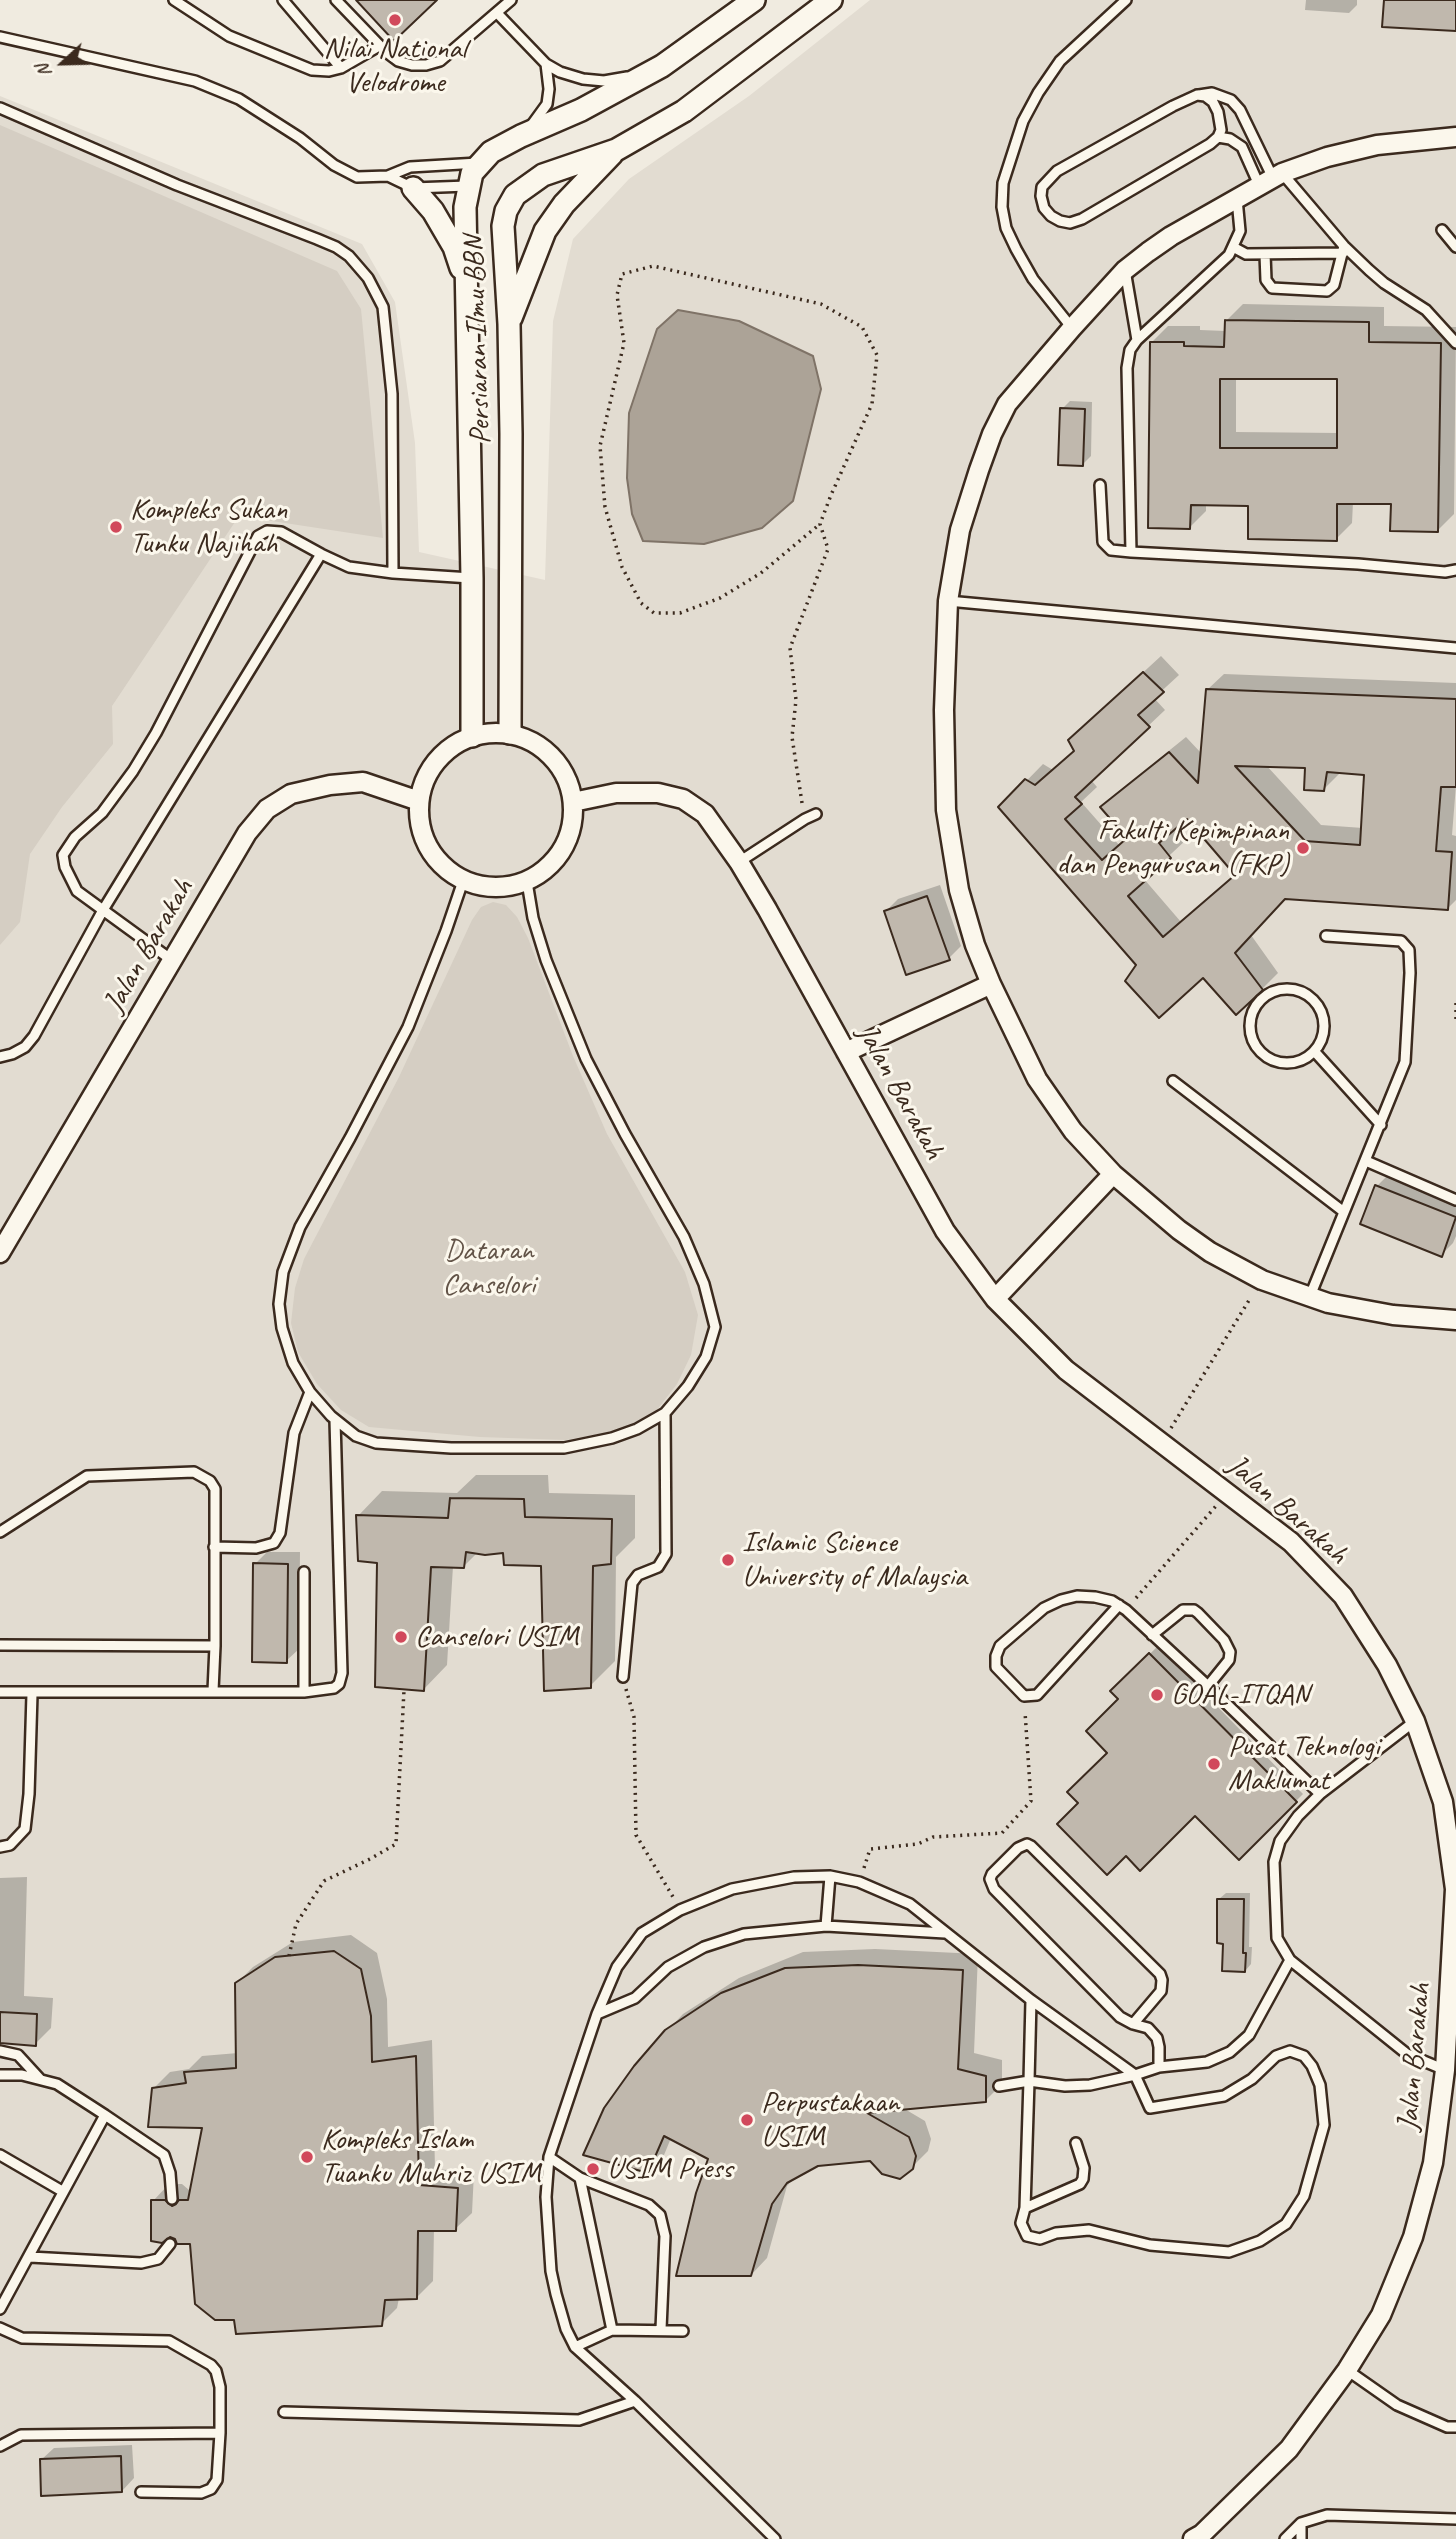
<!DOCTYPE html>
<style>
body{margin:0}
#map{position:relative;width:1456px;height:2539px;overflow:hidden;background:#f0ebe0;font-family:Caveat,sans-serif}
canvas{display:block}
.north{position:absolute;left:28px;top:28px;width:70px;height:70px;-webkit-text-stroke:5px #fbf7ec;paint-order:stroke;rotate:248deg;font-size:19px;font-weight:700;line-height:28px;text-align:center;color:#3b2a1e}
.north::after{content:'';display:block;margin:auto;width:24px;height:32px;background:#3b2a1e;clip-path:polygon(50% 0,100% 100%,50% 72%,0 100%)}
</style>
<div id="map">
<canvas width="1456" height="2539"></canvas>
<div class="north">N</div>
</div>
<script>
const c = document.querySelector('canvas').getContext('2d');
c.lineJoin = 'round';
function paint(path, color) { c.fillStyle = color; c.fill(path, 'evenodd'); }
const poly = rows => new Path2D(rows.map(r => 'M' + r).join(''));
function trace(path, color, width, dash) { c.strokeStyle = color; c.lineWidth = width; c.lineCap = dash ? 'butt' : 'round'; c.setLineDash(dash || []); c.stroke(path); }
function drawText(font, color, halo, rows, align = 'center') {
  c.font = font + ' Caveat,sans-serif'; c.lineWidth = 6; c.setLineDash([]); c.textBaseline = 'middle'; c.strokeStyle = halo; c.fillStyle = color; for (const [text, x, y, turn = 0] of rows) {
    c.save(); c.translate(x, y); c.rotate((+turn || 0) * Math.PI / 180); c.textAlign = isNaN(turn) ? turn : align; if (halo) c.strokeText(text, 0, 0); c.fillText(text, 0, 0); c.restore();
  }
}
const built = poly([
 [870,0,1456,0,1456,2539,0,2539,0,96,362,244,395,302,415,443,419,552,545,580,553,321,573,239,629,179,749,96]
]);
const green = poly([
 [0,125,337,271,361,309,383,538,239,516,112,706,113,744,62,807,30,854,20,922,0,945],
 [493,902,506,905,517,917,528,938,573,1056,607,1134,685,1272,698,1315,691,1355,677,1384,656,1411,620,1430,566,1440,480,1437,369,1427,341,1410,317,1384,298,1352,291,1323,295,1288,304,1259,399,1077,472,920,481,907]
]);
const water = poly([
 [678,310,739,321,813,356,821,389,793,501,762,528,704,544,643,541,632,514,627,478,629,413,657,329,678,310]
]);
const shadow = poly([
 [1306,0,1357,0,1357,5,1349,13,1305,10],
 [1243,304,1384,307,1384,326,1456,327,1454,514,1437,531,1392,503,1353,502,1352,523,1336,539,1250,504,1206,503,1206,511,1190,527,1152,342,1168,326,1200,326,1200,330,1226,331,1226,321],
 [1236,377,1339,377,1339,433,1236,432],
 [1070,401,1092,402,1091,456,1083,464,1062,409],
 [1161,656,1179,675,1154,698,1165,710,1091,780,1097,787,1081,802,1119,845,1129,837,1102,807,1119,791,1186,737,1202,754,1207,690,1224,674,1456,683,1456,785,1452,835,1456,836,1456,900,1447,909,1285,898,1251,935,1278,973,1262,989,1203,976,1138,965,1000,808,1043,764,1053,770,1076,750,1087,724],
 [1266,765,1307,767,1324,789,1340,773,1366,773,1363,828,1321,825],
 [1187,817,1236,874,1181,922,1144,879,1186,840,1175,827],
 [940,885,961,946,949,958,886,911,898,899],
 [1389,1174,1456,1201,1456,1236,1453,1243,1441,1255,1377,1186],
 [476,1475,548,1475,549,1493,635,1495,635,1538,616,1557,615,1661,590,1686,543,1564,505,1551,478,1552,464,1566,453,1566,447,1665,423,1690,379,1562,358,1516,382,1491,457,1493],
 [267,1552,300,1552,299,1649,286,1661,255,1564],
 [1158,1646,1303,1794,1239,1858,1195,1814,1080,1803,1109,1753,1120,1699,1112,1691],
 [27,1877,24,1996,53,1998,51,2028,35,2044,0,2042,0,1878],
 [1226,1893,1250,1893,1249,1947,1252,1947,1251,1964,1245,1971,1225,1942,1219,1899],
 [351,1935,377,1953,387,1999,388,2047,432,2040,435,2169,474,2172,472,2213,455,2229,434,2229,433,2281,417,2297,399,2298,397,2308,381,2324,235,2318,191,2242,176,2238,153,2201,169,2184,182,2184,189,2190,191,2190,204,2126,154,2088,170,2072,189,2069,202,2056,238,2053,236,1984,253,1967,293,1942],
 [875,1949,978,1954,974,2053,1002,2060,1002,2084,986,2100,903,2108,925,2121,931,2139,928,2151,911,2168,871,2160,817,2165,794,2178,787,2186,767,2258,751,2275,710,2158,671,2138,664,2155,648,2171,666,2032,683,2014,739,1978,803,1952],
 [132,2445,134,2478,122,2491,41,2460,54,2448]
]);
const building = poly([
 [356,0,437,0,394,41,356,0],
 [1384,0,1456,0,1456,31,1382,27,1384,0],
 [1225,320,1369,322,1369,342,1441,343,1438,532,1390,531,1391,504,1337,504,1337,541,1248,539,1248,506,1191,505,1190,529,1148,528,1150,342,1184,342,1184,346,1224,347,1225,320],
 [1220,379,1337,379,1337,448,1220,448,1220,379],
 [1060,408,1085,409,1083,466,1058,465,1060,408],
 [1143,672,1164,692,1138,715,1150,727,1075,797,1082,804,1065,819,1102,860,1127,838,1100,807,1169,752,1198,783,1206,689,1456,699,1456,787,1441,787,1436,851,1452,852,1448,910,1285,899,1235,953,1263,990,1236,1015,1203,978,1159,1018,1125,981,1136,965,998,807,1025,779,1035,785,1074,751,1068,740,1143,672],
 [1235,766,1305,768,1304,790,1324,791,1327,772,1364,775,1360,845,1305,841,1235,766],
 [1187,819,1235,875,1163,937,1128,896,1171,858,1159,843,1187,819],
 [927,896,950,960,906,975,884,911,927,896],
 [1375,1185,1456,1217,1442,1257,1360,1224,1375,1185],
 [450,1498,524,1499,525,1517,612,1519,611,1564,593,1566,591,1688,544,1691,541,1566,504,1565,503,1553,485,1555,466,1552,464,1568,431,1567,424,1691,375,1687,377,1563,358,1561,356,1515,448,1518,450,1498],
 [253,1563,288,1564,287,1663,252,1662,253,1563],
 [1149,1653,1297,1802,1239,1860,1195,1816,1140,1871,1126,1856,1107,1875,1057,1824,1078,1803,1067,1792,1107,1753,1086,1731,1118,1699,1110,1691,1149,1653],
 [1217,1899,1244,1899,1243,1953,1246,1953,1245,1972,1222,1971,1223,1944,1217,1943,1217,1899],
 [334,1951,361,1969,371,2016,372,2062,416,2056,419,2185,458,2188,456,2231,418,2231,417,2299,385,2300,382,2326,236,2334,234,2320,215,2320,195,2304,190,2244,177,2244,175,2239,170,2237,162,2243,151,2241,151,2200,165,2200,172,2206,176,2204,179,2200,188,2200,202,2128,148,2127,152,2088,186,2083,184,2072,236,2068,235,1983,275,1957,334,1951],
 [858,1965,963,1970,958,2069,986,2076,986,2102,867,2113,909,2137,916,2156,913,2169,900,2179,882,2174,870,2161,818,2166,787,2183,772,2204,751,2276,676,2276,696,2193,708,2159,664,2136,648,2173,583,2155,604,2108,634,2066,665,2030,721,1993,785,1968,858,1965],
 [0,2012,37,2014,36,2046,0,2043,0,2012],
 [121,2456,122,2492,41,2496,40,2459,121,2456]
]);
const path = poly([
 [802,803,792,737,796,700,790,648,828,549,820,524,831,495,872,404,877,355,862,327,821,304,653,266,622,274,617,295,624,343,600,446,605,507,622,567,641,603,654,613,680,613,720,598,761,573,820,524],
 [1456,1003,1456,1020],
 [1171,1428,1251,1297],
 [1136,1598,1216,1506],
 [626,1689,634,1717,636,1835,673,1897],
 [864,1868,870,1849,918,1844,933,1837,1002,1833,1031,1801,1025,1712],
 [289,1956,296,1924,324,1881,370,1859,396,1844,404,1690]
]);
const service = poly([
 [174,0,229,36,312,70,329,71,341,68,379,46],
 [283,0,341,68],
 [336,0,386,52,398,61,412,65,426,65,440,61,511,0],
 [497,13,546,64,560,72,583,79,604,81,627,77],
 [0,37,195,81,239,99,300,138,334,165,357,177,388,176,413,188,468,186],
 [1197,95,1205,96,1213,102,1218,112,1221,130,1218,137,1210,144,1082,219,1070,223,1060,221,1051,216,1044,208,1041,196,1042,187,1057,171,1173,106,1197,95],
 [1199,95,1212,93,1231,100,1240,110,1273,178],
 [0,108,177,185,317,239,336,247,349,256,368,278,383,307,392,394,393,573,471,578],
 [531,126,547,104,549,89,546,64],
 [1218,137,1230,139,1242,147,1259,185],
 [1282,173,1344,246,1369,270,1384,283,1426,310,1456,343],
 [388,176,410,167,478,163],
 [1237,199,1240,231,1229,255,1137,340,1130,350,1127,368,1131,552,1358,564,1445,572,1456,570],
 [1442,230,1456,247],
 [1233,247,1246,254,1343,253],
 [1265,254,1266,280,1272,288,1327,291,1334,285,1344,246],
 [1125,270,1137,340],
 [1072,328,1033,279,1016,249,1006,228,1002,207,1003,183,1023,121,1038,93,1060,61,1126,0],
 [1100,485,1103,542,1111,550,1131,552],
 [321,554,281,532,267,531,258,536,156,733,133,771,102,813,75,837,63,855,65,867,77,891,103,910,321,554,349,567,393,573],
 [948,601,1456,648],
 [739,862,805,819,816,814],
 [463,881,446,931,408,1027,350,1138,300,1227,283,1272,279,1304,282,1328,293,1363,310,1392,331,1416,356,1436,376,1443,451,1448,564,1448,612,1438,637,1429,665,1413,688,1386,706,1357,715,1327,704,1284,684,1237,625,1134,586,1059,546,960,533,918,527,882],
 '1250 1026a37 37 0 1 1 74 0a37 37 0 1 1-74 0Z',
 [1315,1052,1381,1125],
 [0,1057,12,1054,25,1047,34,1036,103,910,173,961],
 [1173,1081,1344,1212],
 [1366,1161,1456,1200],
 [1310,1296,1405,1062,1410,973,1409,950,1401,941,1326,936],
 [0,1532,87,1476,194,1472,210,1481,215,1489,215,1646,213,1691],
 [214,1547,256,1548,274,1543,280,1533,294,1433,310,1392],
 [1119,1605,1037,1695,1024,1696,996,1667,996,1656,1000,1646,1044,1608,1061,1600,1077,1596,1095,1597,1112,1601,1126,1610,1208,1686,1320,1794],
 [1152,1635,1183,1610,1194,1610,1198,1613,1224,1640,1230,1652,1229,1660,1208,1686],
 [0,1645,215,1646],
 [623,1677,632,1583,638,1575,658,1567,666,1554,665,1413],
 [0,1692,304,1692,334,1688,339,1684,342,1673,335,1420],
 [304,1692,304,1572],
 [0,1847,10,1845,25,1829,29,1794,32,1694],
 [826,1926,830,1876],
 [1290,1960,1407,2054,1445,2070],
 [597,2014,635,1998,668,1967,704,1947,744,1934,826,1926,945,1933],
 [1133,2024,1161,1991,1162,1980,1160,1974,1031,1846,1027,1844,1018,1848,992,1874,990,1879,994,1889,1120,2017,1133,2024,1148,2028,1157,2038,1159,2047,1159,2067],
 [0,2051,18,2055,40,2079],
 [0,2075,22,2075,57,2084,105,2115,0,2309],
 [999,2086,1029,2081,1065,2086,1090,2085,1135,2075,1150,2108,1224,2096,1252,2079,1276,2056,1290,2051,1304,2056,1312,2066,1320,2085,1324,2125,1304,2196,1286,2224,1260,2241,1229,2252,1150,2245,1089,2230,1056,2233,1040,2239,1027,2236,1021,2223,1025,2208,1029,2081,1031,2000],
 [105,2115,164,2155,170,2173,172,2199],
 [0,2155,62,2191],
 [549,2157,580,2178,649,2205,660,2215,665,2236,661,2329],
 [580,2178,612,2330],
 [1025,2208,1080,2184,1083,2179,1084,2168,1076,2143],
 [30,2257,141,2263,158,2259,170,2244],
 [0,2328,22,2338,169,2341,211,2365,216,2371,220,2387,220,2433],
 [575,2347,612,2330,683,2331],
 [1347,2370,1397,2405,1447,2427,1456,2427],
 [284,2412,579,2420,635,2401],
 [0,2446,21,2435,220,2433,217,2480,211,2489,201,2493,141,2492],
 [775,2539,635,2401,575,2347,566,2329,556,2294,551,2271,546,2197,549,2157,597,2014,617,1967,642,1933,680,1910,732,1889,794,1877,830,1876,859,1882,910,1904,1031,2000,1135,2075,1159,2067,1207,2062,1230,2052,1249,2035,1290,1960,1277,1938,1274,1862,1280,1841,1298,1816,1320,1794,1415,1721],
 [1285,2539,1301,2523,1327,2515,1456,2519],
 [1301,2539,1301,2523]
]);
const minor = poly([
 [1456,137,1377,145,1327,157,1282,173,1171,236,1148,252,1125,270,1072,328,1007,404,992,434,979,470,960,530,948,601,944,710,946,810,959,890,975,945,991,984,1037,1079,1073,1131,1113,1174,1179,1230,1210,1252,1262,1280,1328,1303,1393,1315,1456,1320],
 '419 810a77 77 0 1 1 154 0a77 77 0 1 1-154 0Z',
 [573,802,616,793,658,793,683,799,705,814,739,862,767,909,945,1231,995,1299,1066,1370,1291,1542,1343,1596,1387,1665,1415,1721,1443,1802,1455,1889,1445,2070,1433,2163,1413,2237,1381,2315,1347,2370,1289,2449,1202,2534,1193,2539],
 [846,1052,991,984],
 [0,1253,247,833,267,809,291,794,330,785,363,782,419,801],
 [995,1299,1113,1174]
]);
const tertiary = poly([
 [413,188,433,211,454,247,461,268],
 [511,318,545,231,564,204,612,154],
 [510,733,511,434,509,324,503,226,506,211,515,195,543,175,616,150,684,111,831,0],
 [472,736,472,578,465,207,472,173,491,152,521,136,581,110,662,66,754,0]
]);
const markers = [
 [395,20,7,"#d1495b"],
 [116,527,7,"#d1495b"],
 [1303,848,7,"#d1495b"],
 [728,1560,7,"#d1495b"],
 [401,1637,7,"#d1495b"],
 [1157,1695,7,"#d1495b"],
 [1214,1764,7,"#d1495b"],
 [747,2120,7,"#d1495b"],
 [307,2157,7,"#d1495b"],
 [593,2169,7,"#d1495b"]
];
const poiNames = [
 ["Nilai National",395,49,"center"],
 ["Velodrome",395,83,"center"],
 ["Kompleks Sukan",130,510],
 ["Tunku Najihah",130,544],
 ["Fakulti Kepimpinan",1289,831,"right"],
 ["dan Pengurusan (FKP)",1289,865,"right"],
 ["Islamic Science",742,1543],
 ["University of Malaysia",742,1577],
 ["Canselori USIM",415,1637],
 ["GOAL-ITQAN",1171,1695],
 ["Pusat Teknologi",1228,1747],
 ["Maklumat",1228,1781],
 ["Perpustakaan",761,2103],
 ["USIM",761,2137],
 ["Kompleks Islam",321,2140],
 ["Tuanku Muhriz USIM",321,2174],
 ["USIM Press",607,2169]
];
const streetNames = [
 ["Persiaran Ilmu BBN",478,340,-92],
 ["Jalan Barakah",149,946,-60],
 ["Jalan Barakah",900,1092,61],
 ["Jalan Barakah",1287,1510,41],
 ["Jalan Barakah",1415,2057,-85]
];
const parkNames = [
 ["Dataran",489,1251],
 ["Canselori",489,1285]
];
paint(built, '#e2dcd1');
paint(green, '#d5cec3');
paint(water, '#aca397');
trace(water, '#7f7367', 2);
paint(shadow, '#0003');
paint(building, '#c0b8ad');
trace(building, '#3b2a1e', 2);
trace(service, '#3b2a1e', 14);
trace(minor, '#3b2a1e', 23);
trace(tertiary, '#3b2a1e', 26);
trace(path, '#3b2a1e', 3.5, [2, 5]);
trace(service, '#fbf7ec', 9);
trace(minor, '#fbf7ec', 18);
trace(tertiary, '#fbf7ec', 21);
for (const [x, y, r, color] of markers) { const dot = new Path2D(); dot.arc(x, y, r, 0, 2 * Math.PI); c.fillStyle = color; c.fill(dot); trace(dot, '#fbf7ec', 2.5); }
drawText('30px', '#3b2a1e', '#fbf7ec', poiNames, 'left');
drawText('30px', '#3b2a1e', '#fbf7ec', streetNames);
drawText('30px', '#625347', '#fbf7ec', parkNames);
</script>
